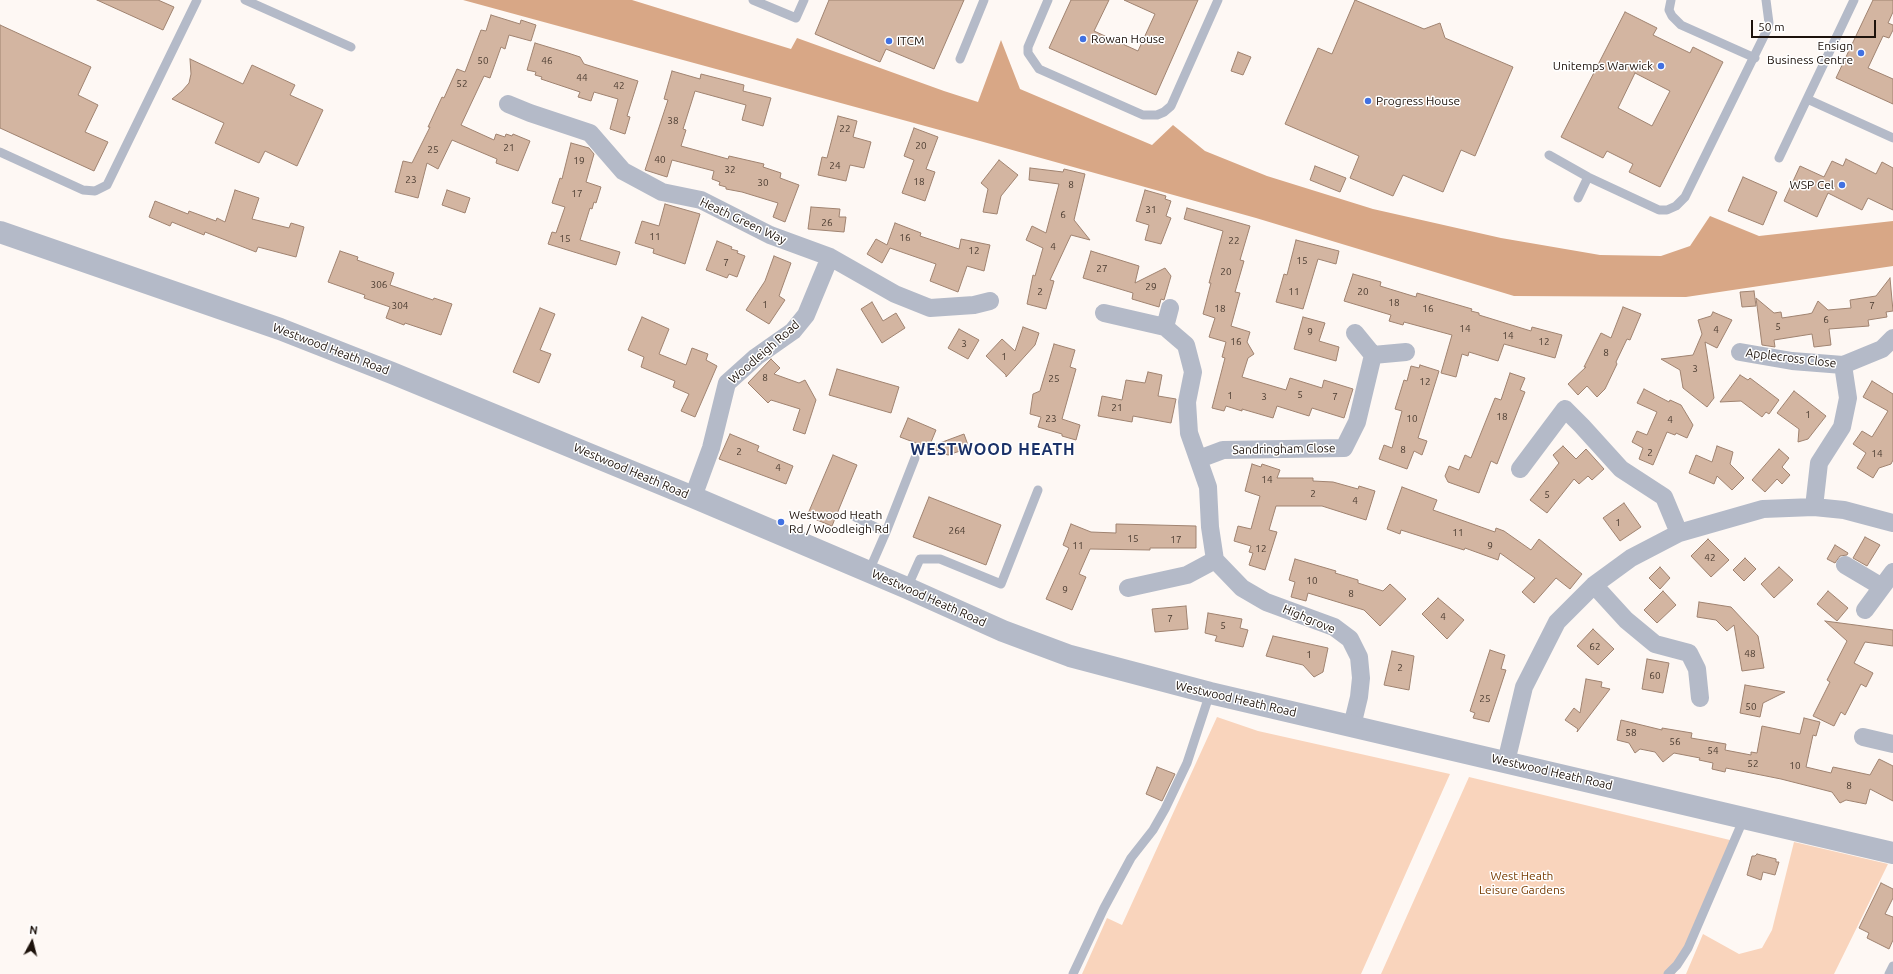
<!DOCTYPE html>
<style>
body{margin:0}
#map{position:relative;width:1893px;height:974px;overflow:hidden;background:#fef8f4;font-family:Ubuntu,sans-serif}
canvas{display:block}
.north{position:absolute;left:12px;top:922px;width:40px;height:40px;-webkit-text-stroke:3px #fff;paint-order:stroke;rotate:7deg;font-size:11px;font-weight:700;line-height:16px;text-align:center;color:#1d120b}
.north::after{content:'';display:block;margin:auto;width:14px;height:18px;background:#1d120b;clip-path:polygon(50% 0,100% 100%,50% 72%,0 100%)}
.scale{position:absolute;left:1751px;top:20px;width:125px;height:18px;box-sizing:border-box;border:2px solid #1d120b;border-top:0;padding-left:5px;font-size:12px;line-height:14px;white-space:nowrap;color:#1d120b;-webkit-text-stroke:3px #fff;paint-order:stroke}
</style>
<div id="map">
<canvas width="1893" height="974"></canvas>
<div class="north">N</div>
<div class="scale">50 m</div>
</div>
<script>
const c = document.querySelector('canvas').getContext('2d');
c.lineJoin = 'round';
function paint(path, color) { c.fillStyle = color; c.fill(path, 'evenodd'); }
const poly = rows => new Path2D(rows.map(r => 'M' + r).join(''));
function trace(path, color, width, dash) { c.strokeStyle = color; c.lineWidth = width; c.lineCap = dash ? 'butt' : 'round'; c.setLineDash(dash || []); c.stroke(path); }
function drawText(font, color, halo, rows, align = 'center') {
  c.font = font + ' Ubuntu,sans-serif'; c.lineWidth = 3; c.setLineDash([]); c.textBaseline = 'middle'; c.strokeStyle = halo; c.fillStyle = color; for (const [text, x, y, turn = 0] of rows) {
    c.save(); c.translate(x, y); c.rotate((+turn || 0) * Math.PI / 180); c.textAlign = isNaN(turn) ? turn : align; if (halo) c.strokeText(text, 0, 0); c.fillText(text, 0, 0); c.restore();
  }
}
const green = poly([
 [1217,717,1258,731,1450,774,1361,974,1082,974,1107,918,1122,925],
 [1469,777,1734,841,1675,974,1381,974],
 [1794,842,1888,864,1834,974,1686,974,1703,934,1739,954,1762,948,1772,930]
]);
const forest = poly([
 [463,0,632,0,791,49,797,38,944,91,978,102,1001,40,1020,89,1152,145,1173,125,1205,151,1267,176,1373,209,1501,238,1600,255,1661,256,1690,246,1710,216,1759,236,1893,221,1893,266,1686,297,1514,296,1256,218,980,141]
]);
const building = poly([
 [97,0,158,0,174,7,163,30,97,0],
 [829,0,964,0,934,69,886,49,880,62,815,34,829,0],
 [1071,0,1109,0,1094,31,1138,51,1155,14,1124,0,1198,0,1156,95,1049,48,1071,0],
 [1355,0,1424,29,1440,23,1445,38,1513,67,1475,156,1461,150,1443,192,1403,175,1393,196,1350,178,1359,156,1285,124,1318,48,1332,54,1355,0],
 [1873,0,1893,0,1893,12,1888,23,1893,25,1893,30,1889,38,1883,36,1868,68,1893,79,1893,104,1836,78,1873,0],
 [1625,12,1657,28,1653,35,1690,53,1693,47,1723,62,1660,187,1629,172,1633,164,1607,151,1603,158,1561,137,1625,12],
 [1635,73,1670,91,1652,126,1618,108,1635,73],
 [491,15,520,24,521,20,536,25,531,41,509,35,505,49,501,47,490,78,484,76,461,125,494,140,496,134,505,137,506,134,512,136,513,134,530,141,518,171,496,163,497,159,452,140,438,169,427,163,418,198,395,192,403,161,412,163,430,127,428,127,442,97,444,98,457,69,465,72,481,30,486,31,491,15],
 [0,25,91,67,78,95,98,105,85,132,108,142,94,171,0,128,0,25],
 [535,43,568,53,580,57,584,64,638,81,627,116,630,117,625,134,610,129,618,99,594,92,591,101,578,97,580,92,541,79,542,77,535,75,536,72,527,70,535,43],
 [1238,52,1251,57,1243,75,1231,71,1238,52],
 [190,59,243,84,252,65,295,85,290,95,323,110,297,166,265,151,259,163,215,143,224,123,172,99,182,91,189,83,191,74,190,59],
 [672,71,700,79,701,74,744,85,743,91,771,98,763,126,742,120,746,105,695,91,683,129,686,130,681,146,728,159,729,156,764,164,763,167,781,173,780,178,799,185,785,222,773,217,778,203,742,192,726,189,726,187,719,185,720,182,712,179,714,171,672,160,667,177,645,170,668,100,664,99,672,71],
 [838,116,857,121,853,137,871,142,864,168,850,165,846,181,818,175,822,157,827,158,838,116],
 [914,128,938,137,926,169,935,172,925,201,902,193,914,160,904,156,914,128],
 [571,143,589,148,594,154,586,182,601,187,596,203,594,202,592,209,590,208,580,240,620,252,616,265,548,244,552,232,556,233,565,207,552,203,560,178,562,179,571,143],
 [1846,159,1876,174,1882,162,1893,168,1893,210,1868,198,1862,210,1828,193,1817,217,1784,201,1800,166,1824,177,1832,161,1843,166,1846,159],
 [999,160,1018,175,1001,196,997,214,983,212,988,189,981,183,999,160],
 [1315,166,1346,178,1340,192,1310,180,1315,166],
 [1030,168,1063,172,1064,169,1085,174,1074,220,1090,240,1071,235,1050,280,1054,281,1046,309,1027,304,1033,275,1035,276,1043,248,1026,240,1032,226,1046,233,1059,184,1029,180,1030,168],
 [1743,177,1777,192,1763,225,1728,211,1743,177],
 [235,190,259,198,252,219,289,228,291,223,304,227,296,257,258,247,256,252,205,232,204,235,172,222,170,226,149,217,155,201,188,214,189,211,216,221,217,218,225,222,235,190],
 [447,190,470,198,465,213,442,205,447,190],
 [1145,190,1166,196,1165,199,1171,201,1166,216,1171,218,1161,244,1145,240,1149,225,1136,221,1145,190],
 [665,204,700,214,685,264,653,253,654,249,635,243,642,221,659,226,665,204],
 [811,207,840,209,839,217,846,217,844,232,808,229,811,207],
 [1187,208,1250,226,1240,260,1244,261,1235,292,1240,293,1231,326,1250,332,1247,342,1254,354,1248,358,1242,377,1286,390,1290,378,1322,388,1324,380,1353,389,1344,418,1312,408,1309,416,1277,406,1273,418,1242,409,1242,411,1226,406,1224,411,1212,408,1225,358,1222,357,1226,342,1209,337,1215,318,1203,314,1211,283,1209,283,1223,231,1184,219,1187,208],
 [895,223,921,233,920,236,959,249,961,239,990,245,984,271,967,266,958,292,930,281,936,264,890,248,882,263,867,254,876,239,887,245,895,223],
 [1296,240,1339,251,1336,264,1318,259,1303,309,1276,302,1284,274,1287,275,1296,240],
 [717,241,732,247,731,249,738,251,737,253,745,256,737,277,729,274,727,278,706,270,717,241],
 [340,251,358,257,357,260,394,273,390,285,433,300,434,298,452,304,441,335,405,323,404,325,386,318,390,307,364,298,365,295,328,282,340,251],
 [1091,251,1139,266,1135,283,1165,268,1171,276,1164,300,1161,299,1159,307,1132,299,1133,293,1083,278,1091,251],
 [774,256,791,263,779,296,785,300,769,324,746,310,765,281,774,256],
 [1353,274,1381,282,1380,286,1416,297,1417,293,1472,309,1471,311,1479,313,1479,315,1531,331,1532,327,1562,335,1555,358,1504,344,1498,361,1469,352,1468,356,1462,354,1456,377,1441,373,1452,335,1404,322,1403,325,1389,321,1391,315,1344,301,1353,274],
 [1890,278,1893,311,1886,312,1887,317,1868,320,1869,326,1829,329,1831,345,1814,347,1812,334,1774,340,1775,347,1762,345,1756,298,1774,313,1781,312,1782,318,1808,314,1812,313,1818,301,1828,310,1851,308,1850,300,1876,296,1890,278],
 [1754,291,1756,306,1742,307,1740,292,1754,291],
 [872,302,883,321,896,313,905,328,882,343,861,309,872,302],
 [1623,307,1641,314,1630,340,1627,339,1616,362,1617,364,1605,389,1597,397,1587,386,1578,395,1568,384,1586,367,1584,367,1601,333,1611,338,1623,307],
 [540,308,555,314,540,350,551,354,539,383,513,372,540,308],
 [1713,312,1732,320,1717,348,1705,342,1714,398,1707,407,1683,388,1680,370,1661,359,1693,355,1702,334,1698,320,1711,316,1713,312],
 [642,317,669,329,659,354,686,365,692,348,708,354,706,360,717,366,695,417,681,411,689,394,673,387,675,381,641,367,644,357,628,350,642,317],
 [1303,317,1325,323,1319,341,1339,347,1336,361,1294,349,1303,317],
 [1023,327,1039,333,1035,345,1006,377,1006,375,986,356,1002,339,1015,351,1023,327],
 [959,329,979,340,968,359,948,348,959,329],
 [1054,344,1075,350,1070,367,1076,369,1062,419,1080,425,1076,440,1062,436,1062,434,1038,427,1041,417,1030,414,1033,394,1040,391,1054,344],
 [771,359,780,368,774,374,799,383,805,380,816,400,805,434,793,430,800,409,771,400,768,403,748,383,771,359],
 [1420,365,1439,371,1418,438,1427,441,1422,455,1414,451,1407,469,1379,459,1384,445,1392,448,1402,411,1395,409,1404,380,1407,381,1411,366,1419,368,1420,365],
 [837,369,899,387,891,413,829,395,837,369],
 [1148,372,1162,375,1158,396,1176,399,1171,423,1133,416,1132,422,1098,416,1102,396,1122,400,1126,380,1145,383,1148,372],
 [1510,373,1525,378,1520,390,1525,392,1497,464,1491,461,1479,493,1448,482,1445,476,1449,466,1459,470,1465,455,1471,458,1495,398,1501,400,1510,373],
 [1740,375,1748,380,1750,378,1779,400,1769,414,1766,412,1762,417,1741,401,1720,402,1740,375],
 [1872,381,1893,394,1893,460,1891,464,1879,468,1873,478,1857,468,1866,453,1853,444,1862,431,1872,437,1888,411,1863,397,1872,381],
 [1644,389,1669,402,1670,400,1681,405,1693,425,1687,438,1676,433,1675,435,1667,432,1653,465,1639,459,1643,448,1632,442,1637,431,1647,435,1657,412,1637,403,1644,389],
 [1794,391,1826,416,1808,439,1798,442,1799,429,1777,413,1794,391],
 [908,418,936,430,929,447,964,434,969,448,948,455,900,437,908,418],
 [730,434,759,446,757,451,793,466,786,484,719,459,730,434],
 [1563,446,1576,459,1586,449,1604,469,1592,480,1588,476,1579,484,1574,479,1547,513,1530,500,1559,463,1553,455,1563,446],
 [1717,446,1733,452,1730,464,1744,478,1732,490,1717,476,1714,484,1689,473,1696,455,1712,462,1717,446],
 [1779,449,1789,458,1782,467,1790,475,1782,484,1777,479,1765,492,1752,480,1779,449],
 [833,455,857,465,832,526,807,516,833,455],
 [1252,464,1261,467,1262,464,1280,470,1277,478,1313,478,1313,481,1333,482,1358,489,1359,486,1375,491,1366,520,1322,506,1276,506,1269,530,1277,532,1265,570,1249,565,1253,553,1249,552,1251,546,1234,541,1238,526,1251,529,1260,496,1245,491,1252,464],
 [1402,487,1437,500,1433,510,1495,532,1496,528,1504,531,1531,550,1539,539,1582,574,1570,589,1556,578,1534,603,1522,592,1535,578,1500,553,1498,560,1465,548,1464,550,1401,530,1400,534,1387,529,1402,487],
 [929,497,1001,525,986,565,913,537,929,497],
 [1624,503,1641,527,1620,541,1603,518,1624,503],
 [1071,524,1091,532,1116,533,1116,524,1196,526,1196,548,1150,548,1150,550,1090,549,1079,574,1086,577,1072,610,1046,599,1069,548,1063,545,1071,524],
 [1865,537,1880,545,1867,566,1853,558,1865,537],
 [1708,539,1729,560,1711,577,1691,556,1708,539],
 [1835,545,1848,553,1847,555,1840,556,1835,563,1827,559,1835,545],
 [1745,558,1756,569,1744,581,1733,570,1745,558],
 [1295,559,1336,571,1335,573,1358,580,1358,583,1383,591,1390,584,1406,599,1380,626,1364,610,1308,593,1306,601,1291,597,1295,582,1289,580,1295,559],
 [1660,567,1670,578,1660,589,1649,578,1660,567],
 [1779,567,1793,580,1774,598,1761,584,1779,567],
 [1663,591,1676,605,1657,623,1644,610,1663,591],
 [1828,591,1848,608,1837,621,1817,604,1828,591],
 [1438,598,1464,620,1447,639,1422,614,1438,598],
 [1699,602,1731,607,1758,636,1764,668,1742,671,1734,625,1727,631,1716,620,1697,617,1699,602],
 [1186,606,1188,629,1155,632,1152,609,1186,606],
 [1208,613,1242,619,1240,628,1248,630,1243,647,1215,641,1217,636,1205,633,1208,613],
 [1825,621,1893,630,1893,646,1865,642,1854,663,1873,673,1866,687,1861,684,1845,715,1841,712,1834,726,1813,716,1830,682,1827,680,1847,641,1825,621],
 [1593,629,1614,649,1598,665,1577,646,1593,629],
 [1273,636,1328,648,1323,672,1314,677,1303,665,1266,656,1273,636],
 [1490,650,1505,655,1501,669,1506,670,1489,722,1473,718,1475,713,1470,711,1490,650],
 [1392,651,1414,656,1409,690,1384,685,1392,651],
 [1647,659,1669,663,1663,693,1642,689,1647,659],
 [1586,679,1602,682,1601,687,1610,689,1577,732,1578,729,1565,720,1574,708,1580,713,1586,679],
 [1745,685,1785,692,1763,703,1760,717,1740,713,1745,685],
 [1804,718,1820,722,1816,736,1813,735,1806,767,1831,773,1833,767,1870,775,1879,759,1893,766,1893,801,1870,789,1866,804,1846,800,1840,803,1832,792,1781,779,1726,768,1725,772,1712,769,1713,763,1699,760,1700,758,1674,753,1663,762,1655,752,1640,749,1635,753,1629,743,1617,740,1621,720,1662,730,1662,728,1692,733,1691,738,1726,744,1725,750,1751,755,1751,752,1757,753,1762,726,1800,734,1804,718],
 [1157,767,1175,774,1162,801,1146,794,1157,767],
 [1757,854,1776,859,1776,862,1779,862,1775,875,1763,872,1761,880,1747,875,1752,856,1755,856,1757,854],
 [1881,883,1893,889,1893,898,1885,914,1893,917,1893,940,1889,949,1867,938,1869,933,1859,928,1881,883]
]);
const service = poly([
 [245,0,351,47],
 [753,0,796,18,804,0],
 [1048,0,1028,47,1028,53,1039,69,1143,115,1157,115,1164,112,1171,106,1218,0],
 [1671,0,1669,10,1672,16,1681,25,1755,58],
 [960,59,984,0],
 [1807,99,1893,138],
 [0,152,83,190,95,191,107,185,197,0],
 [1549,155,1588,177,1659,210,1667,210,1676,206,1685,197,1767,30,1769,23,1766,0],
 [1779,158,1854,0],
 [1578,198,1588,177],
 [855,517,886,532,869,571],
 [886,532,915,458],
 [907,588,920,559,940,559,1001,584,1038,490],
 [1073,974,1104,908,1131,858,1153,830,1165,809,1187,763,1210,693],
 [1668,974,1677,965,1688,948,1744,818],
 [1889,974,1893,966]
]);
const minor = poly([
 [508,104,530,113,590,133,623,171,662,192,701,200,770,235,830,257,895,294,930,308,974,305,990,301],
 [1104,313,1165,327,1186,345,1193,372,1187,402,1189,433,1208,487,1210,527,1215,560,1242,588,1266,602,1334,627,1350,639,1359,657,1361,678,1359,697,1352,726],
 [1165,327,1170,308],
 [1355,333,1373,355],
 [1740,352,1792,361,1843,365],
 [1199,459,1223,450,1344,448,1357,422,1373,355,1406,352],
 [1520,469,1565,409,1582,426,1621,469,1664,497,1679,533],
 [693,497,711,448,727,383,756,357,793,331,806,315,830,257],
 [1814,507,1819,463,1842,427,1848,398,1843,365,1882,349,1893,338],
 [1845,565,1882,587],
 [1594,585,1626,620,1655,644,1689,653,1697,669,1700,698],
 [1128,588,1187,575,1215,560],
 [1865,610,1893,572],
 [1863,737,1893,744],
 [1506,762,1524,687,1557,622,1594,585,1631,558,1679,533,1763,509,1814,507,1844,510,1893,523]
]);
const tertiary = poly([
 [0,232,280,329,392,373,693,497,907,588,1003,631,1070,656,1210,693,1893,853]
]);
const markers = [
 [1083,39,4,"#4171e2"],
 [889,41,4,"#4171e2"],
 [1861,53,4,"#4171e2"],
 [1661,66,4,"#4171e2"],
 [1368,101,4,"#4171e2"],
 [1842,185,4,"#4171e2"],
 [781,522,4,"#4171e2"]
];
const numberNames = [
 ["50",483,61],
 ["46",547,61],
 ["44",582,78],
 ["52",462,84],
 ["42",619,86],
 ["38",673,121],
 ["22",845,129],
 ["20",921,146],
 ["21",509,148],
 ["25",433,150],
 ["40",660,160],
 ["19",579,161],
 ["24",835,166],
 ["32",730,170],
 ["23",411,180],
 ["18",919,182],
 ["30",763,183],
 ["8",1071,185],
 ["17",577,194],
 ["31",1151,210],
 ["6",1063,215],
 ["26",827,223],
 ["11",655,237],
 ["16",905,238],
 ["15",565,239],
 ["22",1234,241],
 ["4",1053,247],
 ["12",974,251],
 ["15",1302,261],
 ["7",726,263],
 ["27",1102,269],
 ["20",1226,272],
 ["306",379,285],
 ["29",1151,287],
 ["2",1040,292],
 ["11",1294,292],
 ["20",1363,292],
 ["18",1394,303],
 ["1",765,305],
 ["304",400,306],
 ["7",1872,306],
 ["18",1220,309],
 ["16",1428,309],
 ["6",1826,320],
 ["5",1778,327],
 ["14",1465,329],
 ["4",1716,330],
 ["9",1310,332],
 ["14",1508,336],
 ["16",1236,342],
 ["12",1544,342],
 ["3",964,344],
 ["8",1606,353],
 ["1",1004,357],
 ["3",1695,369],
 ["8",765,378],
 ["25",1054,379],
 ["12",1425,382],
 ["5",1300,395],
 ["1",1230,396],
 ["3",1264,397],
 ["7",1335,397],
 ["21",1117,408],
 ["1",1808,415],
 ["18",1502,417],
 ["23",1051,419],
 ["10",1412,419],
 ["4",1670,420],
 ["8",1403,450],
 ["2",739,452],
 ["2",1650,453],
 ["14",1877,454],
 ["4",778,468],
 ["14",1267,480],
 ["2",1313,494],
 ["5",1547,495],
 ["4",1355,501],
 ["1",1618,523],
 ["264",957,531],
 ["11",1458,533],
 ["15",1133,539],
 ["17",1176,540],
 ["11",1078,546],
 ["9",1490,546],
 ["12",1261,549],
 ["42",1710,558],
 ["10",1312,581],
 ["9",1065,590],
 ["8",1351,594],
 ["4",1443,617],
 ["7",1170,619],
 ["5",1223,626],
 ["62",1595,647],
 ["48",1750,654],
 ["1",1309,655],
 ["2",1400,668],
 ["60",1655,676],
 ["25",1485,699],
 ["50",1751,707],
 ["58",1631,733],
 ["56",1675,742],
 ["54",1713,751],
 ["52",1753,764],
 ["10",1795,766],
 ["8",1849,786]
];
const poiNames = [
 ["Rowan House",1091,39],
 ["ITCM",897,41],
 ["Ensign",1853,46,"right"],
 ["Business Centre",1853,60,"right"],
 ["Unitemps Warwick",1653,66,"right"],
 ["Progress House",1376,101],
 ["WSP Cel",1834,185,"right"],
 ["Westwood Heath",789,515],
 ["Rd / Woodleigh Rd",789,529]
];
const streetNames = [
 ["Heath Green Way",743,221,25],
 ["Westwood Heath Road",331,349,21],
 ["Woodleigh Road",764,352,-41],
 ["Applecross Close",1791,358,7],
 ["Sandringham Close",1284,449,-1],
 ["Westwood Heath Road",631,471,23],
 ["Westwood Heath Road",929,598,24],
 ["Highgrove",1309,619,23],
 ["Westwood Heath Road",1236,699,13],
 ["Westwood Heath Road",1552,772,13]
];
const parkNames = [
 ["West Heath",1522,876],
 ["Leisure Gardens",1522,890]
];
const districtNames = [
 ["WESTWOOD HEATH",993,450]
];
paint(green, '#f9d4bc');
paint(forest, '#d8a786');
paint(building, '#d3b5a1');
trace(building, '#a08370', 1);
trace(service, '#b4bac8', 9);
trace(minor, '#b4bac8', 18);
trace(tertiary, '#b4bac8', 22);
for (const [x, y, r, color] of markers) { const dot = new Path2D(); dot.arc(x, y, r, 0, 2 * Math.PI); c.fillStyle = color; c.fill(dot); trace(dot, '#fff', 1.5); }
drawText('10px', '#4a3b30', null, numberNames);
drawText('12px', '#1d120b', '#fff', poiNames, 'left');
drawText('12px', '#1d120b', '#fff', streetNames);
drawText('12px', '#793d03', '#fff', parkNames);
c.letterSpacing = '1px';
drawText('bold 16px', '#1a3168', '#fff', districtNames);
c.letterSpacing = '0px';
</script>
